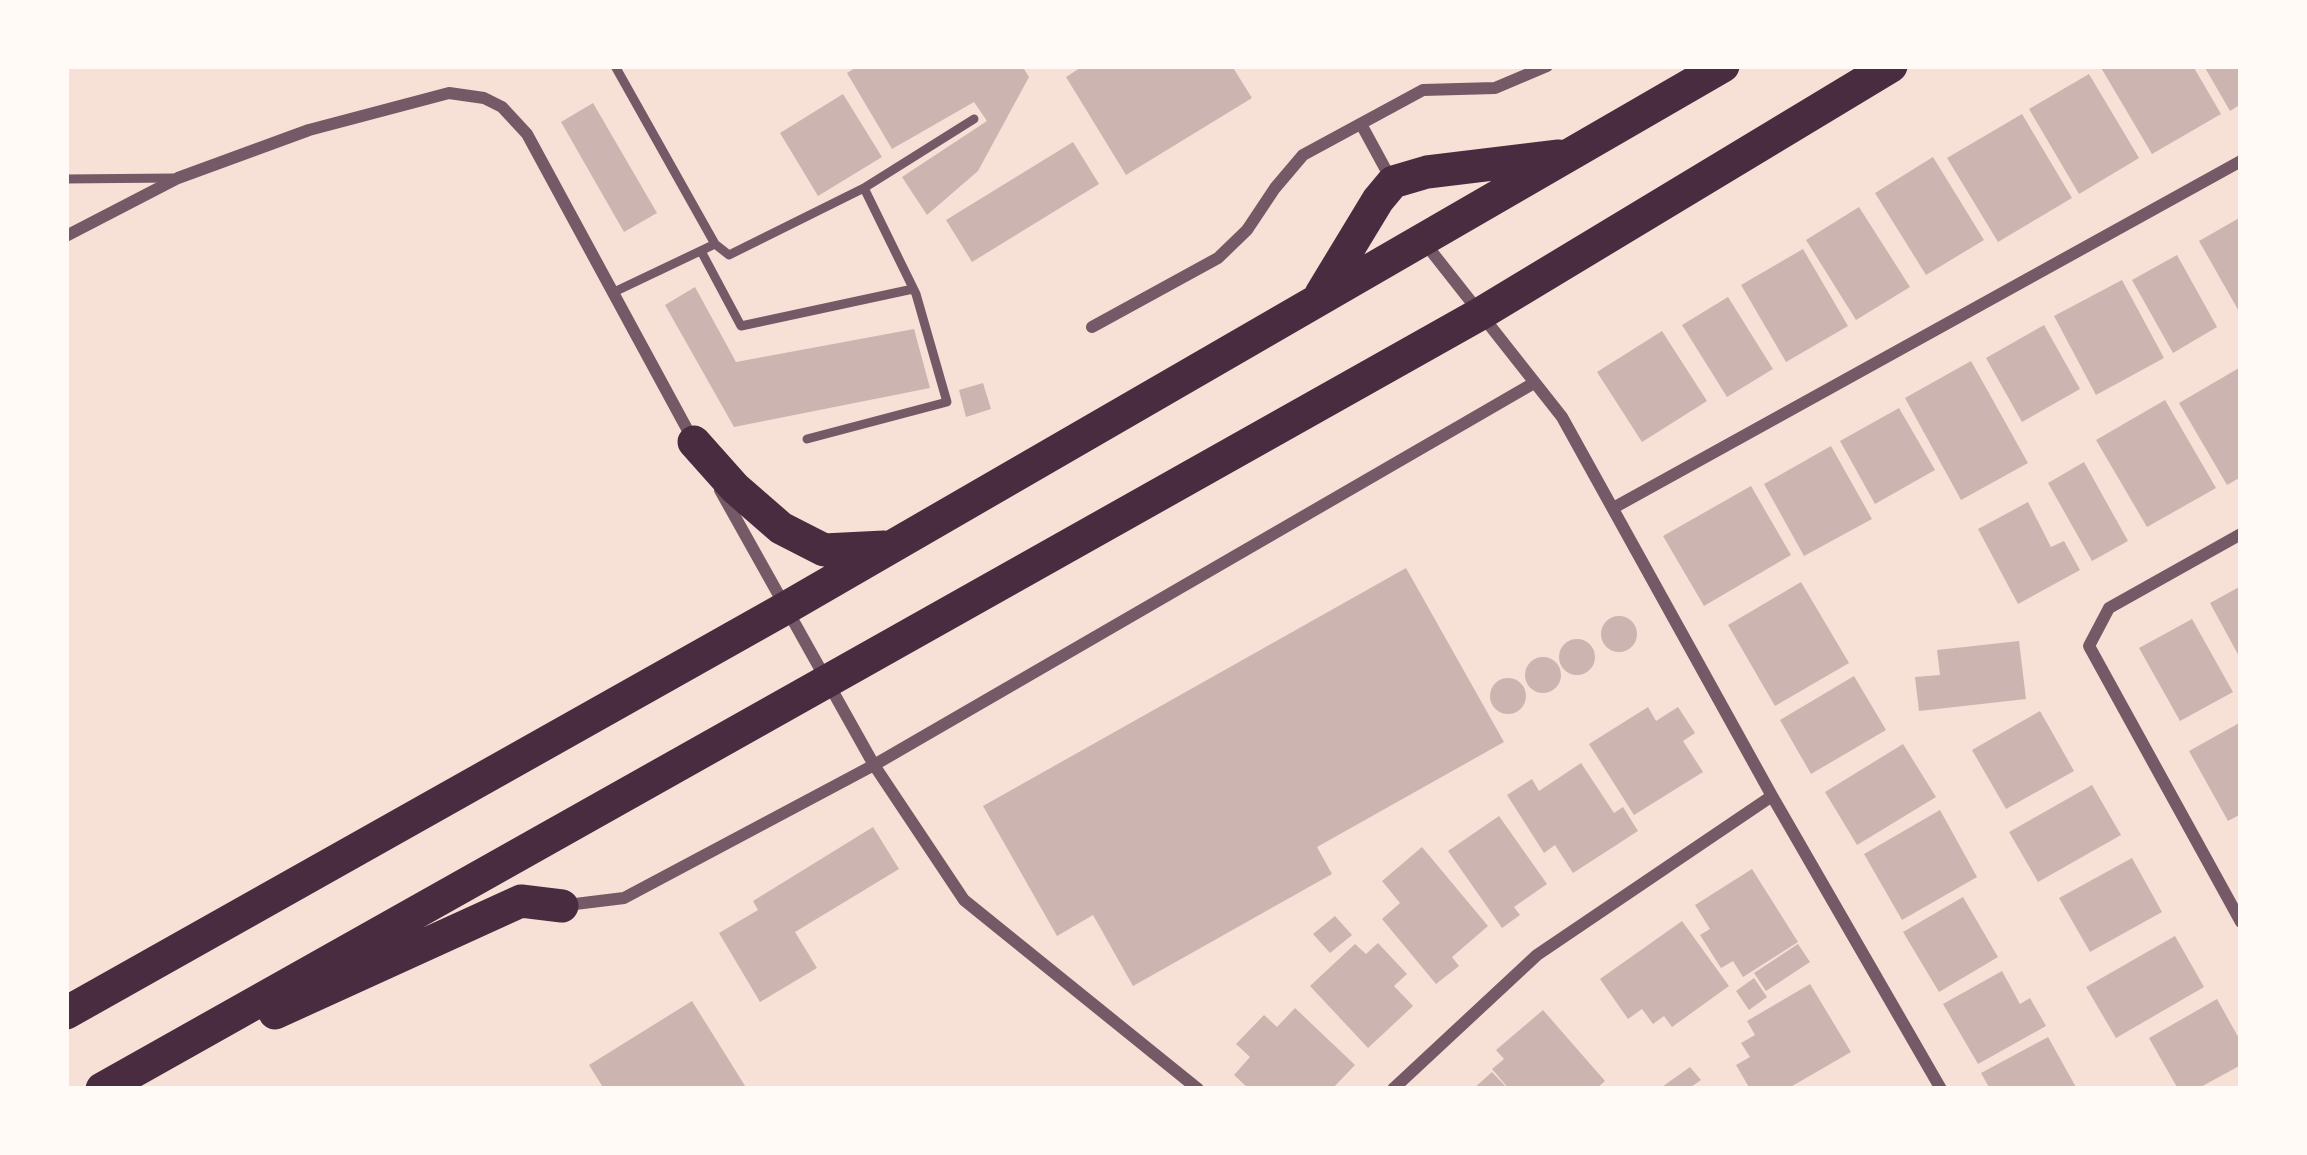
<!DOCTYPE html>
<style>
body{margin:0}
#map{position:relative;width:2307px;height:1155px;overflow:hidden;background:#f7e1d7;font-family:"Titillium Web",sans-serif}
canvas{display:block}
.frame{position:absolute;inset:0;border:69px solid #fffaf5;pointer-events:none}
</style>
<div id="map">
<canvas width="2307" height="1155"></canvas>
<div class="frame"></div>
</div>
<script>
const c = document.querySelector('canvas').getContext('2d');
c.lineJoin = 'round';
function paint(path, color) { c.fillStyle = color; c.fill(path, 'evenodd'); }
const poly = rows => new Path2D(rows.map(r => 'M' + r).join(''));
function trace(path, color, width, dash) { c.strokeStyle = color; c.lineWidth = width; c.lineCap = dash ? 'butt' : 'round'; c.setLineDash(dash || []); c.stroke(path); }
const building = poly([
 [858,66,1022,66,1029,77,978,171,927,215,902,177,987,121,974,102,892,149,847,73],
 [1083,66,1232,66,1252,98,1126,175,1066,77],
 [2100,66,2193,66,2221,114,2152,154],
 [2204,66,2241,66,2241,104,2230,111],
 [2089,74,2139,158,2079,194,2029,109],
 [843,94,882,157,818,196,780,133],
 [593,103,657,213,624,232,561,122],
 [2022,114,2072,198,1998,242,1947,158],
 [1073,142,1099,184,972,262,946,220],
 [1933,157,1984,240,1926,275,1875,193],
 [1859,207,1910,287,1856,320,1806,240],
 [2241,217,2241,315,2199,241],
 [1803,249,1848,326,1786,362,1741,285],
 [2177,255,2217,327,2173,353,2132,280],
 [2122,280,2164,358,2096,395,2054,316],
 [695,287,736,362,914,329,930,388,734,427,665,305],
 [1728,297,1773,369,1727,397,1682,325],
 [2044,325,2080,389,2022,422,1986,358],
 [1662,331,1707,401,1642,442,1597,372],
 [1971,361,2028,463,1961,500,1905,398],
 [2239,368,2241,477,2227,485,2179,403],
 [983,383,991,409,966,417,959,390],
 [2165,400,2216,488,2147,527,2096,440],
 [1899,408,1935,470,1875,504,1840,441],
 [1831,446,1872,519,1804,556,1764,484],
 [2084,462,2128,541,2092,561,2048,483],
 [1751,486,1791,555,1704,606,1663,536],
 [2028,502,2051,547,2064,541,2080,570,2018,604,1978,529],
 [1406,568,1504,742,1317,847,1332,874,1133,986,1093,915,1057,936,983,806],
 [1801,582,1849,663,1775,706,1728,625],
 [2241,586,2241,660,2210,603],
 '1601 634a18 18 0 1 1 36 0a18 18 0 1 1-36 0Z',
 [2192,619,2233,692,2180,721,2139,648],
 '1559 657a18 18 0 1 1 36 0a18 18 0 1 1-36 0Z',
 [2019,641,2026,699,1919,711,1915,677,1940,675,1937,650],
 '1525 675a18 18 0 1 1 36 0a18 18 0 1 1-36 0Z',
 [1854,676,1886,730,1811,774,1780,720],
 '1490 696a18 18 0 1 1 36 0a18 18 0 1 1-36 0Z',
 [1648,707,1656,721,1678,707,1695,733,1683,741,1703,772,1634,815,1589,744],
 [2040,711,2074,771,2006,809,1972,750],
 [2241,722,2241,814,2228,821,2189,751],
 [1903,744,1936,797,1857,845,1825,792],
 [1581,763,1614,813,1623,807,1638,831,1573,873,1555,845,1544,853,1507,795,1532,779,1539,791],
 [2092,785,2121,835,2038,882,2009,832],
 [1940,810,1977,877,1902,920,1864,854],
 [1499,816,1547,884,1514,907,1520,915,1502,928,1448,851],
 [873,827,899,869,795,932,817,968,760,1002,719,933,758,910,753,901],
 [1422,847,1488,926,1452,957,1459,966,1436,984,1382,919,1400,903,1382,881],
 [2132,858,2162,912,2090,952,2059,898],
 [1752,869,1798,942,1743,977,1733,961,1721,968,1700,935,1710,929,1695,905],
 [1963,897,1998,957,1939,992,1903,932],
 [1335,916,1352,935,1330,953,1313,934],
 [1682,921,1729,986,1672,1027,1664,1016,1653,1024,1642,1009,1628,1019,1600,979],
 [2175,936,2204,987,2116,1038,2086,987],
 [1378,943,1407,974,1394,986,1413,1006,1368,1048,1310,986,1355,944,1366,954],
 [1798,944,1810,962,1766,991,1754,973],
 [2002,971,2020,1004,2030,998,2046,1026,1978,1064,1943,1004],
 [1754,978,1767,997,1749,1010,1736,991],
 [1810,984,1851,1052,1787,1089,1750,1089,1736,1065,1750,1057,1741,1043,1755,1035,1747,1021],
 [2217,999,2241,1042,2241,1065,2197,1089,2178,1089,2149,1038],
 [692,1001,747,1089,604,1089,589,1065],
 [1295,1008,1355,1065,1332,1089,1249,1089,1234,1075,1250,1057,1236,1044,1264,1015,1277,1027],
 [1543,1010,1605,1081,1596,1089,1509,1089,1492,1069,1504,1059,1496,1050],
 [2048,1037,2077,1089,1990,1089,1981,1073],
 [1690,1067,1701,1080,1688,1089,1659,1089],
 [1492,1072,1508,1089,1473,1089]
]);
const service = poly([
 [615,66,715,244],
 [66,179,173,178],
 [701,251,741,326,913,289],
 [612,293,715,244,729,255,864,188,974,119],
 [807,439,947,402,916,294,864,188]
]);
const minor = poly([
 [1361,124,1392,181],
 [66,236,178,178,309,130,449,93,484,98,502,107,527,134,693,440],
 [1424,242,1562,417,1772,796,1941,1089],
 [1092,327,1218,258,1247,230,1275,188,1303,155,1423,90,1495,88,1547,66],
 [720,490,874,765,964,900,1198,1089],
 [1615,507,2241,161],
 [2241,534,2109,608,2089,646,2241,922],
 [567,905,624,898,874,765,1534,383],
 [1393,1089,1537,955,1772,796]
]);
const trunk = poly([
 [1321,294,1378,200,1393,182,1427,172,1559,156],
 [694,442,735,488,781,528,824,550,884,547],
 [66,1013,784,609,1723,66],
 [275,1013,521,901,562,906],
 [102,1089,1480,314,1891,66]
]);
paint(building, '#ccb4b1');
trace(service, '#755966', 9);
trace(minor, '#755966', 12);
trace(trunk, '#4a2c40', 33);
</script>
